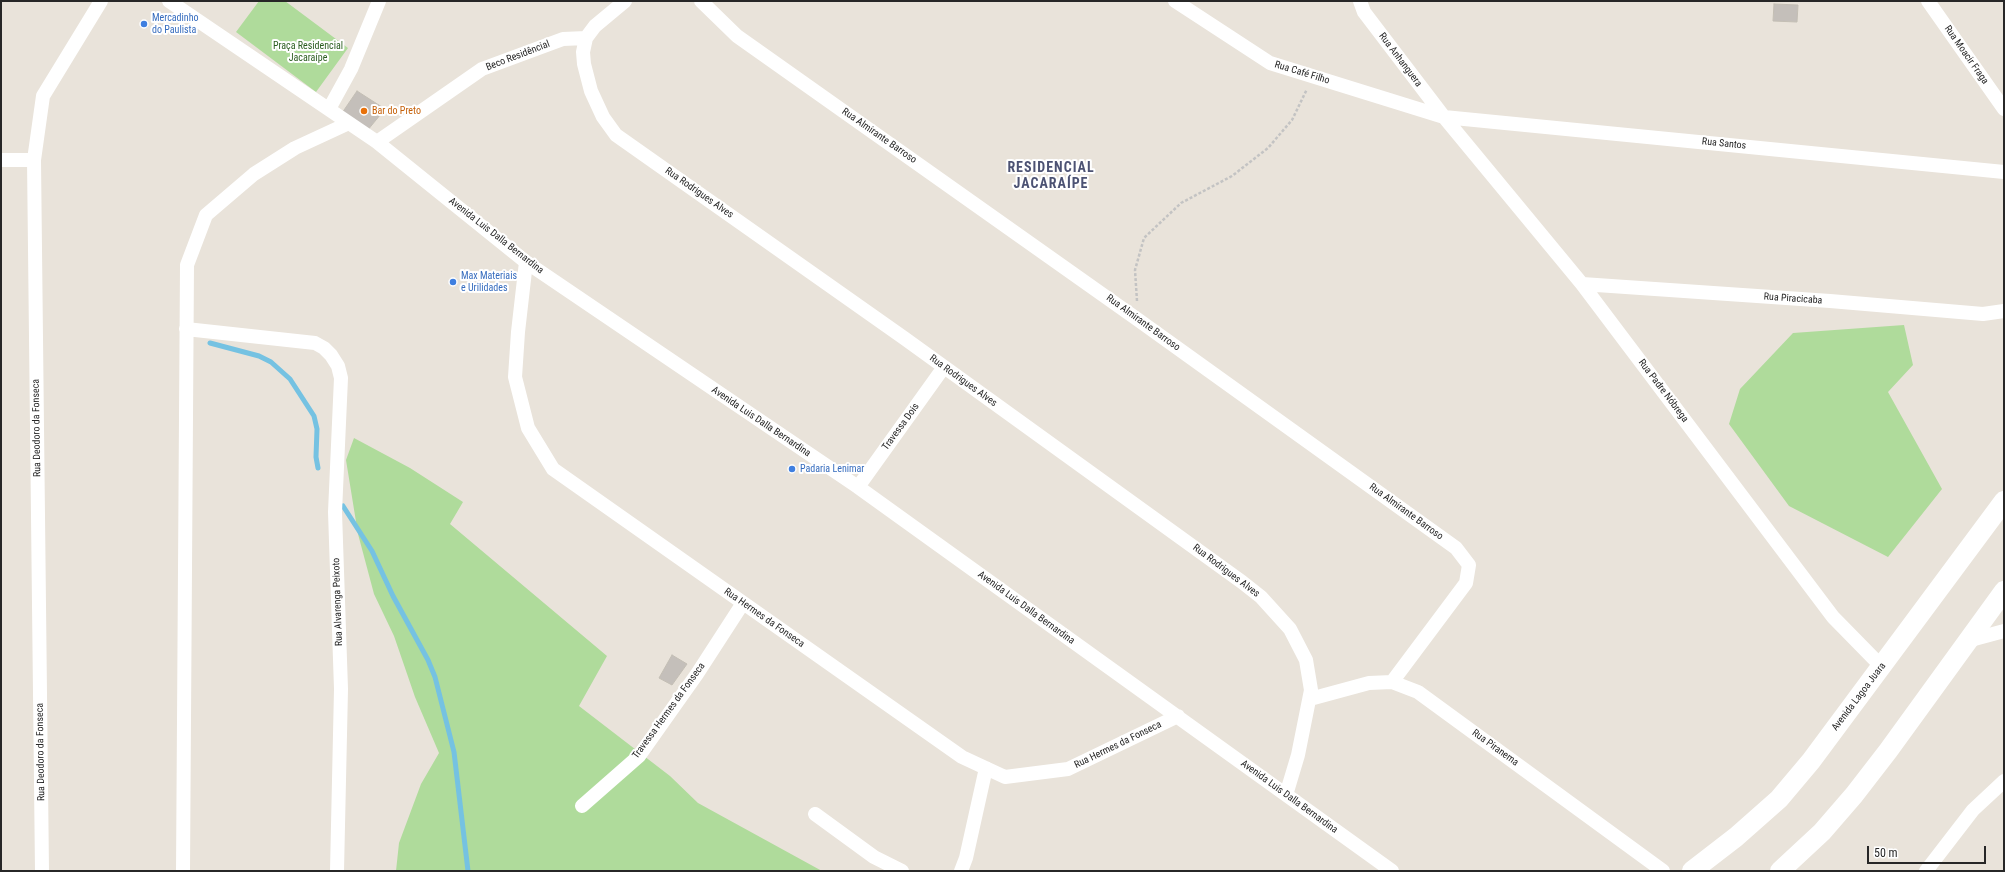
<!DOCTYPE html>
<meta charset="utf-8">
<style>
body{margin:0}
#map{position:relative;width:2005px;height:872px;overflow:hidden;background:#e9e3da;font-family:"Roboto Condensed",sans-serif}
canvas{display:block}
.frame{position:absolute;inset:0;border:2px solid #272727;pointer-events:none}
.scale{position:absolute;left:1867px;top:846px;width:119px;height:18px;box-sizing:border-box;border:2px solid #272727;border-top:0;padding-left:5px;font-size:12px;line-height:14px;white-space:nowrap;color:#272727;-webkit-text-stroke:3px #fff;paint-order:stroke}
</style>
<div id="map">
<canvas width="2005" height="872"></canvas>
<div class="frame"></div>
<div class="scale">50 m</div>
</div>
<script>
const c = document.querySelector('canvas').getContext('2d');
c.lineJoin = 'round';
function paint(path, color) { c.fillStyle = color; c.fill(path, 'evenodd'); }
const poly = rows => new Path2D(rows.map(r => 'M' + r).join(''));
function trace(path, color, width, dash) { c.strokeStyle = color; c.lineWidth = width; c.lineCap = dash ? 'butt' : 'round'; c.setLineDash(dash || []); c.stroke(path); }
function drawText(font, color, halo, rows, align = 'center') {
  c.font = font + ' "Roboto Condensed",sans-serif'; c.lineWidth = 4; c.setLineDash([]); c.textBaseline = 'middle'; c.strokeStyle = halo; c.fillStyle = color; for (const [text, x, y, turn = 0] of rows) {
    c.save(); c.translate(x, y); c.rotate((+turn || 0) * Math.PI / 180); c.textAlign = isNaN(turn) ? turn : align; if (halo) c.strokeText(text, 0, 0); c.fillText(text, 0, 0); c.restore();
  }
}
const green = poly([
 [259,1,285,1,348,48,316,92,236,32],
 [1904,325,1913,365,1888,392,1942,489,1888,557,1789,506,1729,424,1740,389,1793,333],
 [354,438,410,468,463,502,450,524,607,656,579,706,670,776,698,803,822,871,396,871,399,843,421,784,439,753,415,697,394,636,374,594,358,534,346,460]
]);
const stream = poly([
 [210,343,259,356,271,362,290,379,314,416,317,429,316,457,318,468],
 [343,506,372,551,393,596,428,660,435,677,454,752,468,871]
]);
const building = poly([
 [1774,4,1798,5,1797,22,1773,21,1774,4],
 [357,91,385,109,367,131,342,113,357,91],
 [672,655,687,664,672,685,659,678,672,655]
]);
const path = poly([
 [1137,301,1135,270,1144,238,1181,203,1232,176,1268,148,1292,120,1307,89]
]);
const street = poly([
 [169,1,377,142,526,262,858,487,1392,871],
 [625,1,595,26,586,38,583,52,584,64,591,91,603,117,616,135,904,338,1242,582,1261,597,1290,629,1306,660,1311,690,1298,755,1286,795],
 [701,1,737,36,1137,319,1456,548,1469,565,1466,583,1392,682],
 [1175,1,1270,63,1444,117,2004,172],
 [1360,1,1364,12,1444,117,1582,284,1833,617,1882,667],
 [1928,1,2004,109],
 [329,109,351,69,379,1],
 [377,142,482,69,563,39,586,38],
 [1,160,34,160],
 [526,262,518,332,515,377,528,428,553,469,962,757,1005,777,1068,769,1178,716],
 [1582,284,1830,301,1983,314,2004,311],
 [186,329,315,343,324,348,331,355,338,366,341,378,335,512,341,689,337,871],
 [858,487,944,367],
 [1967,641,2004,631],
 [1310,699,1369,683,1392,682,1418,692,1663,871],
 [582,806,639,756,697,674,743,603],
 [815,814,874,857,902,871],
 [42,871,34,160,43,96,101,1],
 [183,871,187,265,206,215,254,174,295,148,349,123],
 [961,871,966,858,986,768],
 [1926,871,1973,810,2004,781]
]);
const secondary = poly([
 [1692,871,1736,837,1779,799,1811,761,2004,501],
 [1780,871,1822,832,1854,795,1888,751,2004,591]
]);
const markers = [
 [144,24,4,"#3f7fe0"],
 [364,111,4,"#e8710a"],
 [453,282,4,"#3f7fe0"],
 [792,469,4,"#3f7fe0"]
];
const shopNames = [
 ["Mercadinho",152,18],
 ["do Paulista",152,30],
 ["Max Materiais",461,276],
 ["e Urilidades",461,288],
 ["Padaria Lenimar",800,469]
];
const parkNames = [
 ["Praça Residencial",308,46],
 ["Jacaraípe",308,58]
];
const streetNames = [
 ["Rua Moacir Fraga",1966,55,55],
 ["Beco Residêncial",518,56,-21],
 ["Rua Anhanguera",1400,60,53],
 ["Rua Café Filho",1302,73,17],
 ["Rua Almirante Barroso",879,136,35],
 ["Rua Santos",1724,144,6],
 ["Rua Rodrigues Alves",699,193,35],
 ["Avenida Luis Dalla Bernardina",496,236,38],
 ["Rua Piracicaba",1793,299,4],
 ["Rua Almirante Barroso",1143,323,36],
 ["Rua Rodrigues Alves",963,381,36],
 ["Rua Padre Nóbrega",1663,391,53],
 ["Avenida Luis Dalla Bernardina",761,422,34],
 ["Travessa Dois",901,427,-54],
 ["Rua Deodoro da Fonseca",37,428,-91],
 ["Rua Almirante Barroso",1406,512,36],
 ["Rua Rodrigues Alves",1226,571,37],
 ["Rua Alvarenga Peixoto",338,602,-92],
 ["Avenida Luis Dalla Bernardina",1026,608,36],
 ["Rua Hermes da Fonseca",764,618,35],
 ["Avenida Lagoa Juara",1859,697,-53],
 ["Travessa Hermes da Fonseca",669,711,-54],
 ["Rua Hermes da Fonseca",1118,745,-26],
 ["Rua Piranema",1495,748,36],
 ["Rua Deodoro da Fonseca",41,752,-91],
 ["Avenida Luis Dalla Bernardina",1289,797,36]
];
const foodNames = [
 ["Bar do Preto",372,111]
];
const districtNames = [
 ["RESIDENCIAL",1051,168],
 ["JACARAÍPE",1051,184]
];
paint(green, '#afdb9b');
trace(stream, '#75c2e2', 5);
paint(building, '#c4bfba');
trace(building, '#c3beb4', 1);
trace(path, '#c3c3c3', 2.5, [3, 2]);
trace(street, '#fff', 14);
trace(secondary, '#fff', 20);
for (const [x, y, r, color] of markers) { const dot = new Path2D(); dot.arc(x, y, r, 0, 2 * Math.PI); c.fillStyle = color; c.fill(dot); trace(dot, '#fff', 1.5); }
drawText('10px', '#366cbe', '#fff', shopNames, 'left');
drawText('10px', '#2a5c1f', '#fff', parkNames);
drawText('10px', '#272727', '#fff', streetNames);
drawText('10px', '#c56008', '#fff', foodNames, 'left');
c.letterSpacing = '1px';
drawText('bold 14px', '#4c5273', '#fff', districtNames);
c.letterSpacing = '0px';
</script>
